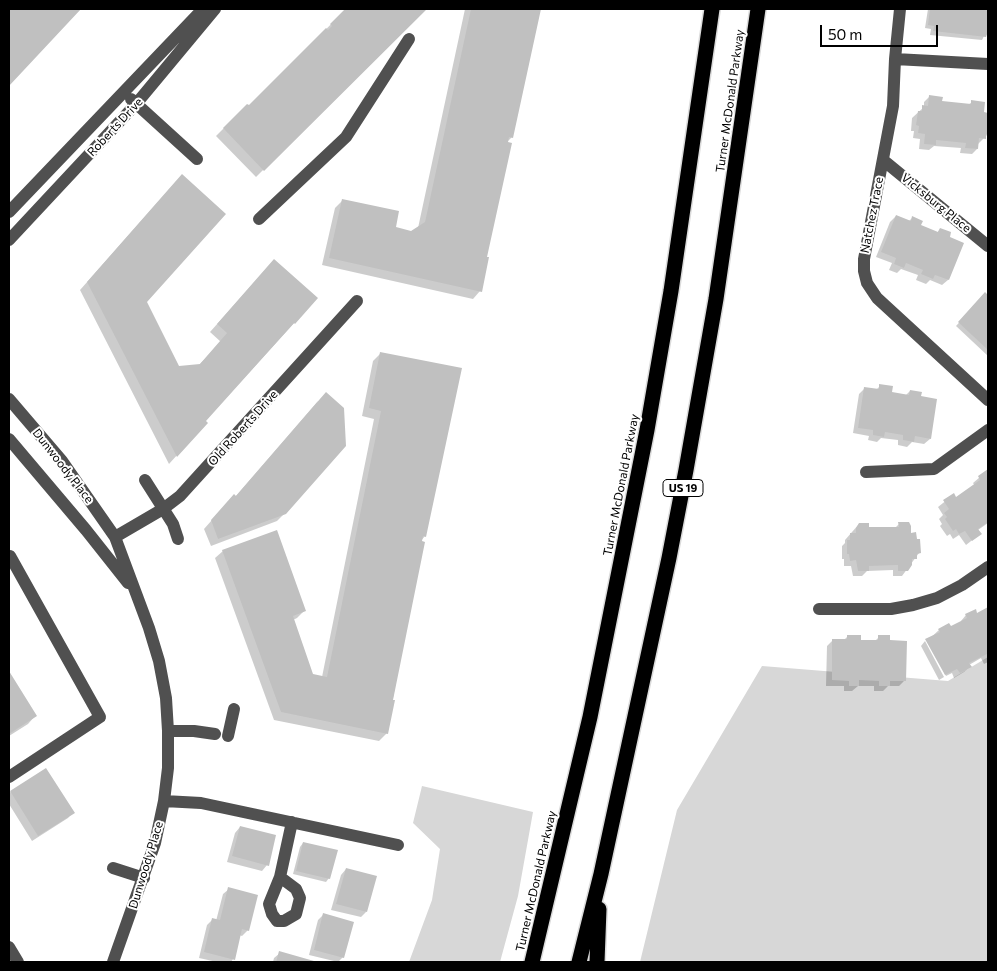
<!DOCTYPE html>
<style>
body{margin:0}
#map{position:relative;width:997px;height:971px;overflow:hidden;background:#fff;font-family:Commissioner,sans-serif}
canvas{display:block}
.frame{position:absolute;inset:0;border:10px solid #000;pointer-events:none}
.scale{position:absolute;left:820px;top:25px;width:118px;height:22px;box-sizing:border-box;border:2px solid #000;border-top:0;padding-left:6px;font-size:15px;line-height:18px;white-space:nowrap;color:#000;-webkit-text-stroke:4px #fff;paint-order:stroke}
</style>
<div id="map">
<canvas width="997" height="971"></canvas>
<div class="frame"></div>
<div class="scale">50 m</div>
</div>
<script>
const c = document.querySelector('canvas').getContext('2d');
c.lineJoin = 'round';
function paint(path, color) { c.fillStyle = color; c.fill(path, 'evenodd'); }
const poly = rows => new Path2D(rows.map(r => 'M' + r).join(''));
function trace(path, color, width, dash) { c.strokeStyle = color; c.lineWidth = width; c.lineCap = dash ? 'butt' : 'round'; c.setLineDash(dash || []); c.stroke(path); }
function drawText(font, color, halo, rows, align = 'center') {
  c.font = font + ' Commissioner,sans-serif'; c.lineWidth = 4; c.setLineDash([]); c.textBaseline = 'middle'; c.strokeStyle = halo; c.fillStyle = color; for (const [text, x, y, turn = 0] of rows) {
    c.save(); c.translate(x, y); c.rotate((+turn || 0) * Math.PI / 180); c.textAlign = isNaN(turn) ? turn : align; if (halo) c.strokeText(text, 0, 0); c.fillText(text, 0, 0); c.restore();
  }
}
const green = poly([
 [988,657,988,962,640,962,677,810,762,666,948,681],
 [422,786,533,812,518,896,500,962,409,962,432,900,440,849,413,823]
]);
const shadow = poly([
 [9,9,79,9,9,85],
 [346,9,425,9,256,177,216,136,247,105,249,107],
 [465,9,540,9,512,137,506,143,480,291,473,299,322,265,335,208,343,200,394,228,411,232,418,228],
 [928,9,988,9,988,35,985,34,982,40,930,35,931,29,925,28],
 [930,96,941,102,968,105,972,102,983,113,988,114,988,134,978,144,977,149,972,154,960,153,961,148,934,146,929,150,919,149,920,139,913,138,914,131,911,131,912,118,924,107,924,102],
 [174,184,146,302,179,367,199,365,221,342,210,332,267,268,317,298,204,422,206,423,169,464,80,290],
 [896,216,909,221,912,218,920,226,937,233,940,229,948,280,942,285,930,280,926,284,916,280,918,275,901,269,897,273,889,270,892,263,876,257,890,222],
 [985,294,988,297,988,356,956,326],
 [381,353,425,536,420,542,387,733,379,741,274,720,215,558,223,551,305,610,297,618,293,620,312,675,322,677,374,419,362,416,373,361],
 [880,386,891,393,906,395,910,391,930,439,924,444,912,442,907,447,898,445,898,440,881,438,877,442,868,440,869,436,853,433,859,394,865,388,876,390],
 [318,401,285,513,277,521,211,546,204,529,227,503,235,497],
 [987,471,988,523,978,530,980,534,966,545,959,535,953,539,950,534,947,536,940,526,942,524,939,519,943,515,938,507,953,495,956,499,975,486,973,483],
 [859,524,868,529,895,528,899,524,910,534,919,553,902,576,893,576,893,570,867,571,862,576,853,576,851,566,844,566,844,559,842,559,842,546,845,543,845,540],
 [988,608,988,662,984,664,981,658,969,665,970,667,964,672,954,678,952,673,946,676,928,640,939,630,951,628,961,622,961,621,966,615,977,614],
 [848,636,859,641,874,642,879,637,904,681,899,686,888,686,883,691,874,691,874,686,858,686,852,691,844,691,844,686,826,686,827,646,833,640,844,640],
 [925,641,944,677,939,680,921,646],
 [9,674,35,716,28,724,9,736],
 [46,770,73,812,68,818,32,841,9,804,9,793],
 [240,827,267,865,262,871,227,862,235,833],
 [303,843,329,878,326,882,293,874,300,847],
 [346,869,366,912,361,917,331,910,341,875],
 [229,889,248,930,242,936,239,935,233,959,231,962,217,962,199,958,207,925,213,919,216,921,223,894],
 [324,914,343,957,338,962,309,955,318,920],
 [280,953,312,961,312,962,273,962,274,958]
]);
const building = poly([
 [9,9,81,9,9,86],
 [345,9,427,9,264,171,223,128,247,104,249,105,326,28,328,30,332,26,330,24],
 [471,9,541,9,513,138,509,137,508,142,512,143,487,257,489,257,482,292,329,258,342,199,399,211,396,227,411,231,425,222],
 [930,9,988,9,988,31,986,37,933,31,934,26,928,25],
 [929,95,943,97,942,101,971,104,971,100,985,102,984,112,988,113,988,134,986,134,986,139,979,138,978,149,965,148,966,143,936,140,936,145,924,144,925,134,918,133,919,126,916,125,918,111,922,111,922,105,928,106],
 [182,174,226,214,147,302,179,366,200,364,227,333,217,324,274,259,318,298,295,324,294,323,206,421,208,423,177,457,87,282],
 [896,215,911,221,912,216,923,221,921,225,938,232,940,228,951,232,950,237,964,243,949,280,935,275,933,279,921,274,923,270,906,263,904,268,894,264,896,258,881,252],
 [985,292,988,295,988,350,958,322],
 [380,352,462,368,426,537,423,536,422,541,425,542,393,700,395,700,388,734,281,712,222,550,277,530,306,611,293,616,313,674,327,677,381,411,369,408],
 [879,384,893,386,892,392,909,395,910,390,922,392,921,396,937,399,931,439,915,436,914,442,903,440,903,435,885,432,884,437,873,435,873,430,858,428,864,387,879,389],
 [326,392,344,408,346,446,286,514,218,539,211,520,234,494,236,496],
 [988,469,988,522,978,529,982,534,972,541,965,531,959,534,956,529,953,531,945,519,947,517,944,513,949,509,943,500,954,493,956,497,980,480,978,476],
 [898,522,909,522,911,526,911,533,916,532,917,539,920,539,921,553,917,554,917,559,912,559,912,565,908,571,898,571,898,565,869,566,869,571,858,571,856,560,850,561,849,554,847,554,847,540,850,540,850,533,856,533,856,528,859,523,869,523,869,527,899,527],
 [988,607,988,656,987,654,969,663,972,667,960,673,957,669,945,675,925,639,940,632,938,629,949,623,951,626,967,618,965,614,976,609,977,613],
 [847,635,861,635,861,640,878,640,878,635,890,635,890,640,907,641,906,681,890,681,890,686,879,686,879,681,859,680,859,686,849,686,849,681,832,680,832,639,847,639],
 [9,671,37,716,9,734],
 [46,768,75,813,38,836,10,791],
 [240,826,276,835,269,866,232,856],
 [303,842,338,850,330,879,296,871],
 [346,868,377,876,367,912,336,904],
 [228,887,258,895,249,931,242,929,235,960,204,952,212,918,220,920],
 [323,913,354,922,344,958,314,950],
 [279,951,314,961,313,962,276,962]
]);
const minor = poly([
 [900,9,895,59,893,106,864,259,864,271,867,283,877,298,988,400],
 [895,59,988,64],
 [131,99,197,159],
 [883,160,988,246],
 [9,212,203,9],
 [259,219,346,137,409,39],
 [9,240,136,104,215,9],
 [9,399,62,461,115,537,149,628,159,661,166,698,168,731,168,768,164,801,155,843,113,962],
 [9,439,86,530,128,583],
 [866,472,934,469,988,430],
 [145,480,173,524,178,539],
 [115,537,163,509,180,496,357,301],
 [819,609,891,609,913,605,937,598,962,585,988,567],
 [168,731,194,731,215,734],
 [228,736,234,709],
 [9,777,100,717,10,556],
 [164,801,201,803,398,845],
 [113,868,144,878],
 [280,877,296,889,300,898,296,914,284,921,277,921,272,914,269,904,280,877,292,822],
 [9,947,18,962]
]);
const highway = poly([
 [532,962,590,717,647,430,671,291,712,9],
 [579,962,601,874,669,558,686,470,716,299,758,9],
 [597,962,599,909]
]);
const shields = [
 [683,488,40]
];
const shieldNames = [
 ["US 19",683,488]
];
const streetNames = [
 ["Turner McDonald Parkway",730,101,-82],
 ["Roberts Drive",115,127,-47],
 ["Vicksburg Place",936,203,39],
 ["Natchez Trace",872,215,-79],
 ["Old Roberts Drive",243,428,-48],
 ["Dunwoody Place",63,466,52],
 ["Turner McDonald Parkway",621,485,-79],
 ["Dunwoody Place",146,865,-73],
 ["Turner McDonald Parkway",536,881,-77]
];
paint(green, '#d7d7d7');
paint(shadow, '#0003');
paint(building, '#c0c0c0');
trace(highway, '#dbdbdb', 18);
trace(minor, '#505050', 12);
trace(highway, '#000', 15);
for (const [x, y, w] of shields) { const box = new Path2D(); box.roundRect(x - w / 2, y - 8.5, w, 17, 4); c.fillStyle = '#fff'; c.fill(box); trace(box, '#000', 1); }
drawText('bold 11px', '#000', null, shieldNames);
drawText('12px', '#000', '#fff', streetNames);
</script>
